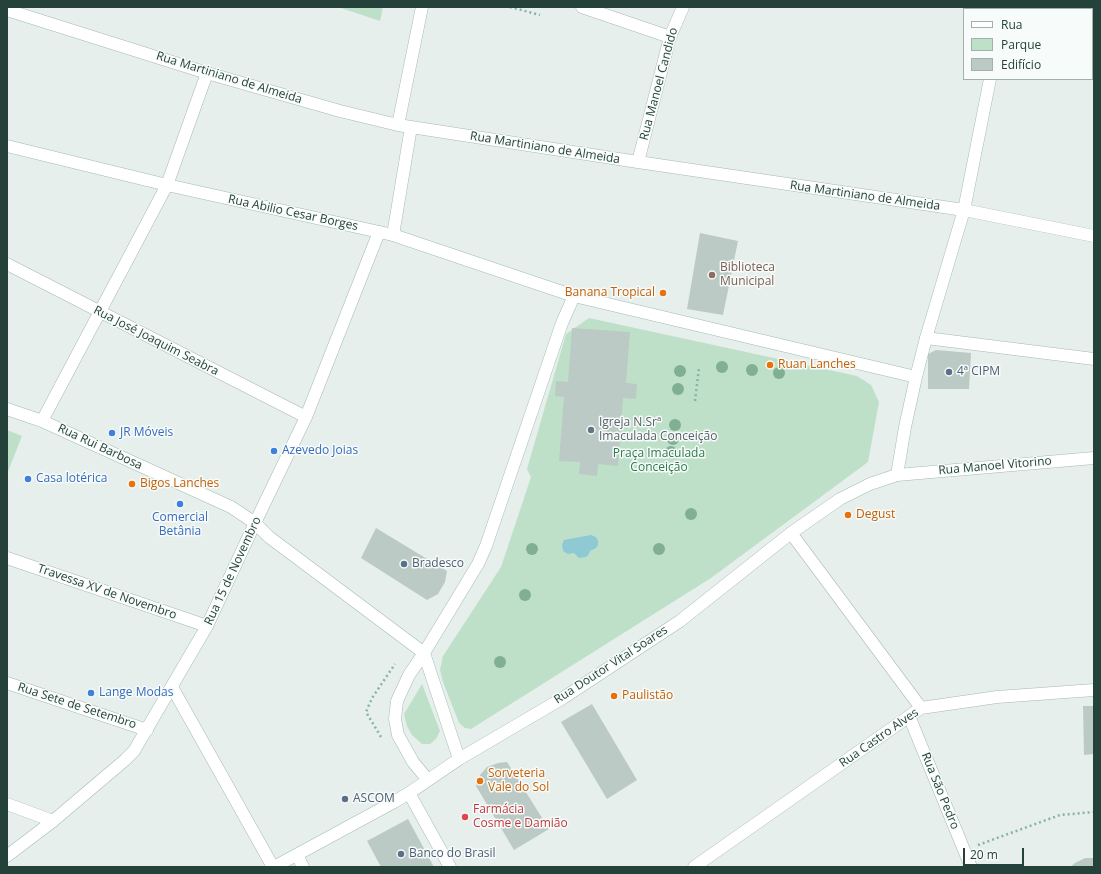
<!DOCTYPE html>
<meta charset="utf-8">
<style>
body{margin:0}
#map{position:relative;width:1101px;height:874px;overflow:hidden;background:#e6efeb;font-family:"Open Sans",sans-serif}
canvas{display:block}
.frame{position:absolute;inset:0;border:8px solid #24423a;pointer-events:none}
.legend{position:absolute;left:963px;top:8px;width:130px;height:72px;box-sizing:border-box;background:#f7fbf9;border:1px solid #a3b1ad;margin:0;padding:5px 7px;list-style:none;font-size:12px;color:#24423a}
.legend li{display:flex;align-items:center;gap:8px;height:20px}
.legend b{width:20px;border:1px solid #a3b1ad}
.scale{position:absolute;left:963px;top:848px;width:61px;height:18px;box-sizing:border-box;border:2px solid #24423a;border-top:0;padding-left:5px;font-size:12px;line-height:14px;white-space:nowrap;color:#24423a;-webkit-text-stroke:3px #f7fbf9;paint-order:stroke}
</style>
<div id="map">
<canvas width="1101" height="874"></canvas>
<div class="frame"></div>
<ul class="legend">
<li><b style="height:5px;background:#fff"></b>Rua</li>
<li><b style="height:11px;background:#bfe0c8"></b>Parque</li>
<li><b style="height:11px;background:#bbcac4"></b>Edifício</li>
</ul>
<div class="scale">20 m</div>
</div>
<script>
const c = document.querySelector('canvas').getContext('2d');
c.lineJoin = 'round';
function paint(path, color) { c.fillStyle = color; c.fill(path, 'evenodd'); }
const poly = rows => new Path2D(rows.map(r => 'M' + r).join(''));
function trace(path, color, width, dash) { c.strokeStyle = color; c.lineWidth = width; c.lineCap = dash ? 'butt' : 'round'; c.setLineDash(dash || []); c.stroke(path); }
function drawText(font, color, halo, rows, align = 'center') {
  c.font = font + ' "Open Sans",sans-serif'; c.lineWidth = 3; c.setLineDash([]); c.textBaseline = 'middle'; c.strokeStyle = halo; c.fillStyle = color; for (const [text, x, y, turn = 0] of rows) {
    c.save(); c.translate(x, y); c.rotate((+turn || 0) * Math.PI / 180); c.textAlign = isNaN(turn) ? turn : align; if (halo) c.strokeText(text, 0, 0); c.fillText(text, 0, 0); c.restore();
  }
}
const green = poly([
 [338,7,383,7,380,21],
 [589,318,857,376,871,385,879,402,868,462,711,578,471,729,465,728,459,723,443,682,440,670,443,656,501,567,531,477,527,469,566,334],
 [7,430,22,436,7,474],
 [422,684,440,731,436,739,430,744,422,744,412,735,407,726,404,714]
]);
const water = poly([
 [591,535,596,537,598,541,598,545,596,548,590,551,589,554,586,557,579,558,574,553,568,554,563,551,562,545,564,540]
]);
const building = poly([
 [700,233,738,241,723,315,687,309],
 [572,328,630,332,626,383,637,384,636,399,623,398,618,466,598,464,597,476,579,474,580,462,559,461,564,397,555,396,556,381,568,382],
 [936,350,971,353,969,389,928,389,928,354],
 [376,528,447,571,445,582,438,594,427,600,361,558],
 [592,704,637,780,607,799,561,722],
 [1083,706,1094,706,1094,754,1084,755],
 [507,762,549,829,514,850,476,786,480,775,487,767,498,763],
 [408,819,434,867,381,867,367,841],
 [1085,858,1094,858,1094,867,1070,867,1075,863]
]);
const path = poly([
 [510,7,540,15],
 [695,401,699,368],
 [381,737,366,712,372,698,395,664],
 [978,845,1060,815,1094,812]
]);
const street = poly([
 [582,7,670,37],
 [1004,9,1064,7],
 [7,10,207,73,340,111,398,125,638,162,964,210,1094,236],
 [398,125,422,7],
 [638,162,670,37,683,7],
 [393,235,411,127],
 [7,264,306,417],
 [926,338,1094,359],
 [42,421,167,185,207,73],
 [897,475,1094,458],
 [255,523,306,417,379,232],
 [791,533,921,708],
 [7,558,207,626],
 [7,683,147,730],
 [172,687,273,867],
 [909,716,971,867],
 [7,804,53,821],
 [297,855,303,867],
 [694,867,921,708,997,697,1094,690]
]);
const secondary = poly([
 [1004,9,1005,7],
 [7,146,167,185,393,235,574,296],
 [916,377,926,338,964,210,990,79],
 [7,409,42,421,231,507,255,523,269,537,424,653,459,759],
 [409,793,450,867],
 [7,856,53,821,125,760,134,751,207,626,255,523],
 [274,867,394,802,409,793,459,759,563,698,680,621,791,533,840,499,870,484,897,475,905,427,916,377,574,296,562,323,486,546,478,564,424,653,409,675,397,701,395,719,398,735,413,762,428,780]
]);
const trees = [
 [722,367],
 [752,370],
 [680,371],
 [779,373],
 [678,389],
 [675,425],
 [673,439],
 [671,452],
 [691,514],
 [532,549],
 [659,549],
 [525,595],
 [500,662]
];
const markers = [
 [712,275,4,"#8d6e63"],
 [663,293,4,"#e8710a"],
 [770,365,4,"#e8710a"],
 [949,372,4,"#5c6f8a"],
 [591,430,4,"#6b7280"],
 [112,433,4,"#3f7fe0"],
 [274,451,4,"#3f7fe0"],
 [28,479,4,"#3f7fe0"],
 [132,484,4,"#e8710a"],
 [180,504,4,"#3f7fe0"],
 [848,515,4,"#e8710a"],
 [404,564,4,"#5c6f8a"],
 [91,693,4,"#3f7fe0"],
 [614,696,4,"#e8710a"],
 [480,781,4,"#e8710a"],
 [345,799,4,"#5c6f8a"],
 [465,817,4,"#e0444e"],
 [401,854,4,"#5c6f8a"]
];
const streetNames = [
 ["Rua Martiniano de Almeida",229,78,17],
 ["Rua Manoel Candido",659,84,-75],
 ["Rua Martiniano de Almeida",545,148,9],
 ["Rua Martiniano de Almeida",865,196,8],
 ["Rua Abilio Cesar Borges",293,213,12],
 ["Rua José Joaquim Seabra",156,341,27],
 ["Rua Rui Barbosa",100,447,25],
 ["Rua Manoel Vitorino",995,466,-5],
 ["Rua 15 de Novembro",233,571,-65],
 ["Travessa XV de Novembro",107,592,19],
 ["Rua Doutor Vital Soares",611,665,-33],
 ["Rua Sete de Setembro",77,706,18],
 ["Rua Castro Alves",879,738,-35],
 ["Rua São Pedro",940,791,68]
];
const educationNames = [
 ["Biblioteca",720,268],
 ["Municipal",720,282]
];
const foodNames = [
 ["Banana Tropical",655,293,"right"],
 ["Ruan Lanches",778,365],
 ["Bigos Lanches",140,484],
 ["Degust",856,515],
 ["Paulistão",622,696],
 ["Sorveteria",488,774],
 ["Vale do Sol",488,788]
];
const serviceNames = [
 ["4ª CIPM",957,372],
 ["Bradesco",412,564],
 ["ASCOM",353,799],
 ["Banco do Brasil",409,854]
];
const worshipNames = [
 ["Igreja N.Srª",599,423],
 ["Imaculada Conceição",599,437]
];
const shopNames = [
 ["JR Móveis",120,433],
 ["Azevedo Joias",282,451],
 ["Casa lotérica",36,479],
 ["Comercial",180,518,"center"],
 ["Betânia",180,532,"center"],
 ["Lange Modas",99,693]
];
const parkNames = [
 ["Praça Imaculada",659,454],
 ["Conceição",659,468]
];
const healthNames = [
 ["Farmácia",473,810],
 ["Cosme e Damião",473,824]
];
paint(green, '#bfe0c8');
paint(water, '#8ec9d4');
paint(building, '#bbcac4');
trace(street, '#a8b8b2', 13);
trace(secondary, '#a4bbb3', 13);
trace(path, '#86b3a5', 2.5, [2, 3]);
trace(street, '#fff', 12);
trace(secondary, '#fff', 12);
c.fillStyle = '#80af93';
for (const [x, y] of trees) { c.beginPath(); c.arc(x, y, 6, 0, 2 * Math.PI); c.fill(); }
for (const [x, y, r, color] of markers) { const dot = new Path2D(); dot.arc(x, y, r, 0, 2 * Math.PI); c.fillStyle = color; c.fill(dot); trace(dot, '#f7fbf9', 1.5); }
drawText('12px', '#24423a', '#f7fbf9', streetNames);
drawText('12px', '#785e54', '#f7fbf9', educationNames, 'left');
drawText('12px', '#c56008', '#f7fbf9', foodNames, 'left');
drawText('12px', '#4e5e75', '#f7fbf9', serviceNames, 'left');
drawText('12px', '#5b616d', '#f7fbf9', worshipNames, 'left');
drawText('12px', '#366cbe', '#f7fbf9', shopNames, 'left');
drawText('12px', '#2d7a4b', '#f7fbf9', parkNames);
drawText('12px', '#be3a42', '#f7fbf9', healthNames, 'left');
</script>
